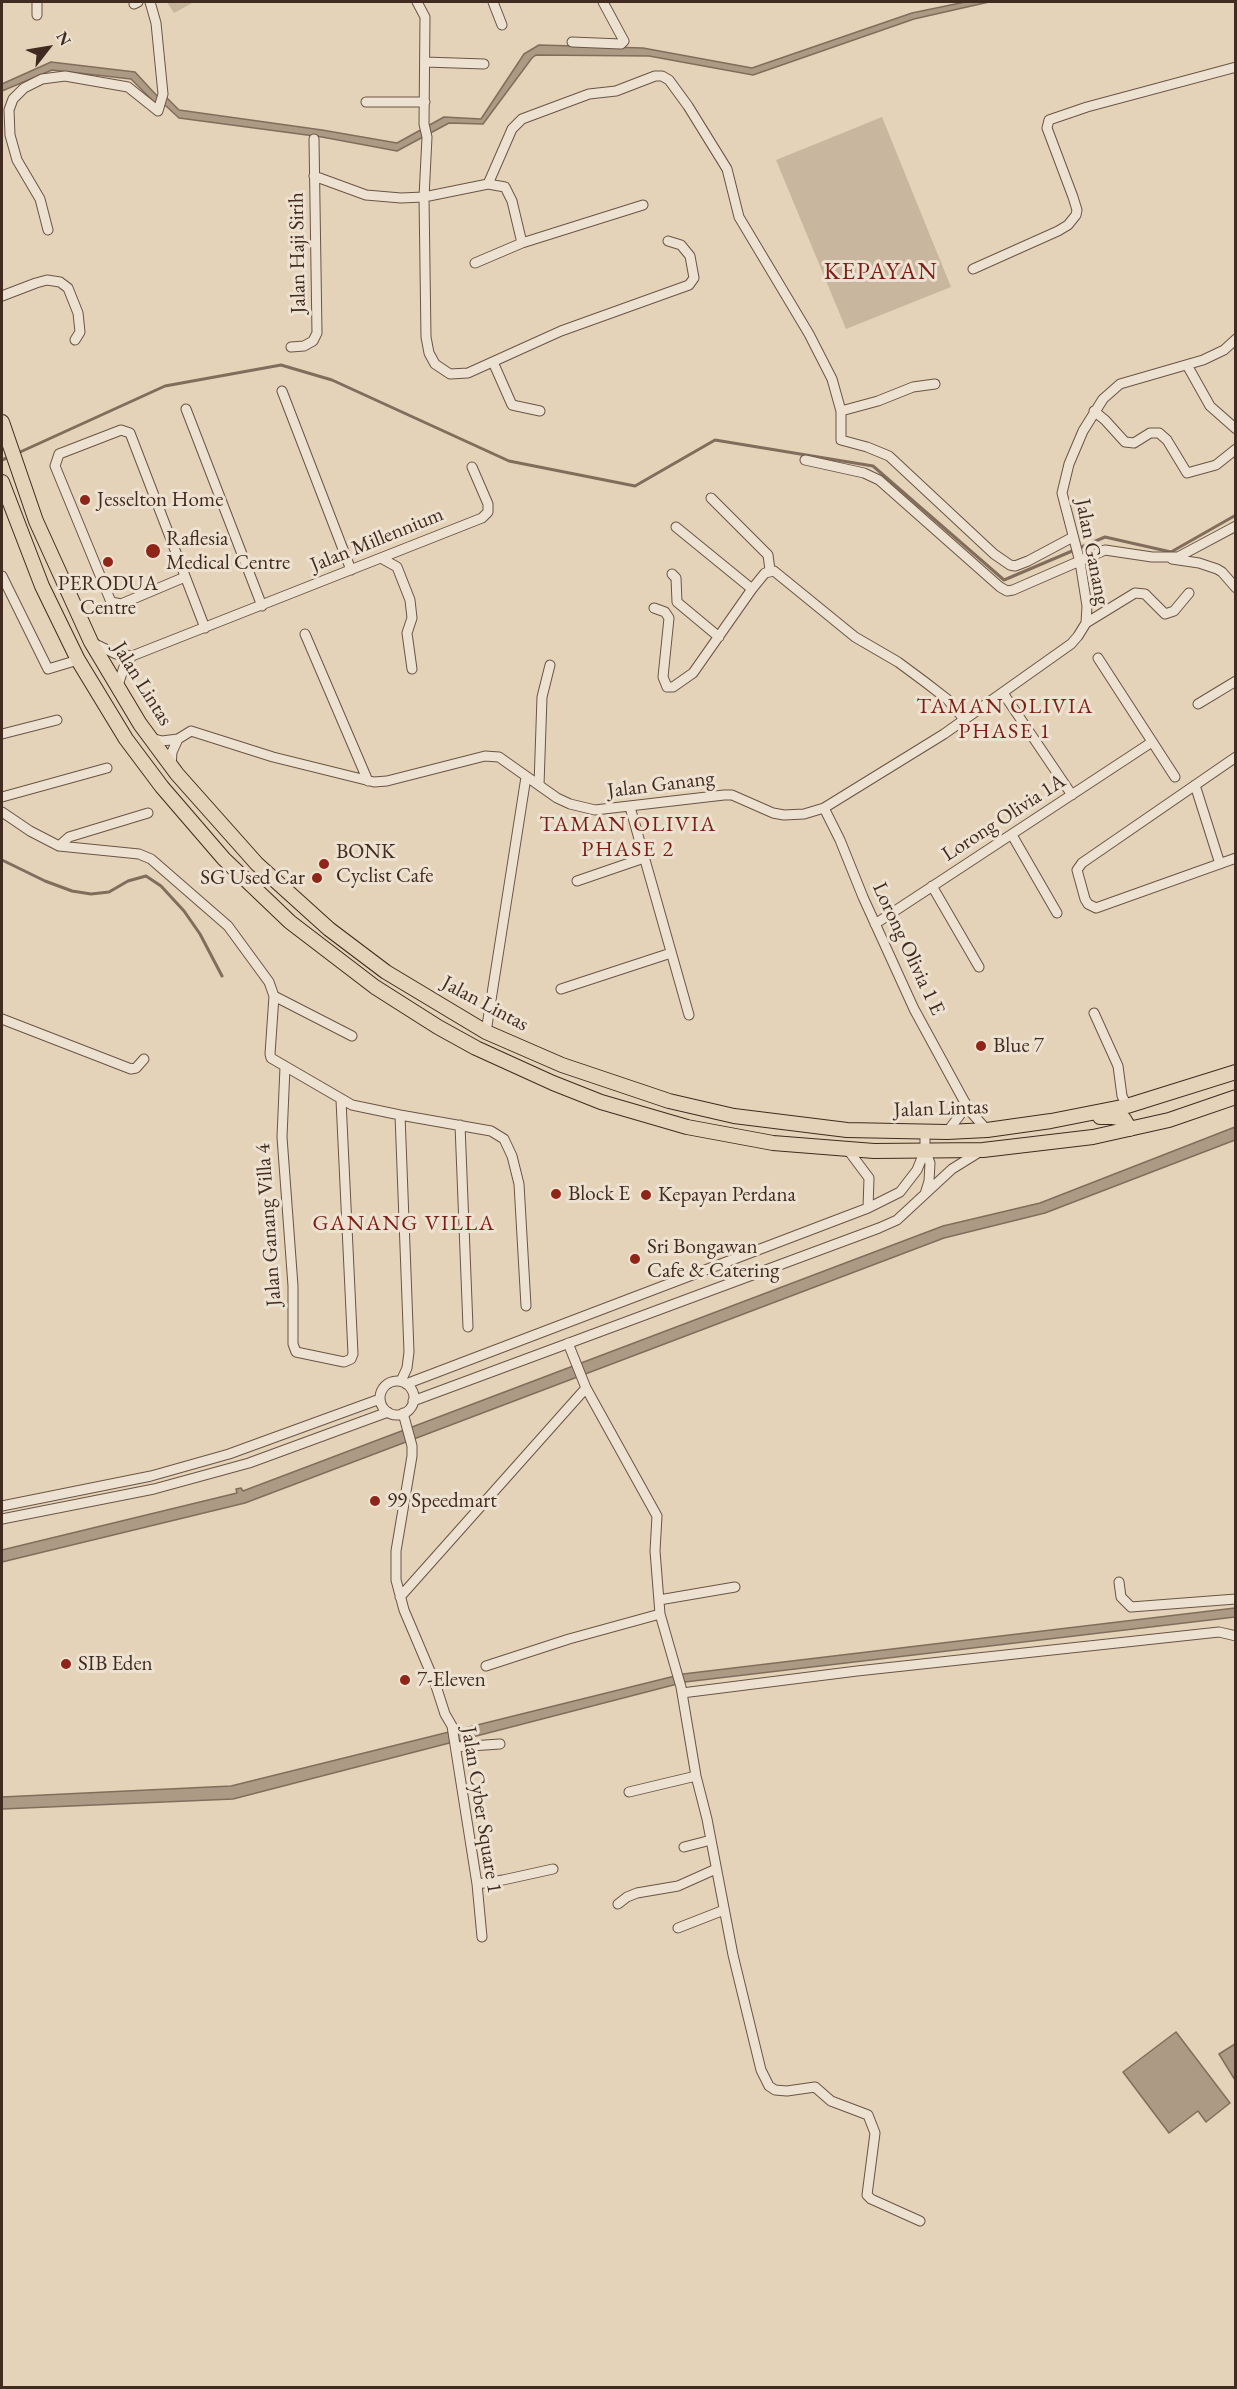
<!DOCTYPE html>
<style>
body{margin:0}
#map{position:relative;width:1237px;height:2389px;overflow:hidden;background:#e4d3b8;font-family:"EB Garamond",serif}
canvas{display:block}
.frame{position:absolute;inset:0;border:3px solid #412a1f;pointer-events:none}
.north{position:absolute;left:18px;top:18px;width:60px;height:60px;-webkit-text-stroke:4px #ede2d1;paint-order:stroke;rotate:59deg;font-size:16px;font-weight:700;line-height:24px;text-align:center;color:#412a1f}
.north::after{content:'';display:block;margin:auto;width:21px;height:27px;background:#412a1f;clip-path:polygon(50% 0,100% 100%,50% 72%,0 100%)}
</style>
<div id="map">
<canvas width="1237" height="2389"></canvas>
<div class="frame"></div>
<div class="north">N</div>
</div>
<script>
const c = document.querySelector('canvas').getContext('2d');
c.lineJoin = 'round';
function paint(path, color) { c.fillStyle = color; c.fill(path, 'evenodd'); }
const poly = rows => new Path2D(rows.map(r => 'M' + r).join(''));
function trace(path, color, width, dash) { c.strokeStyle = color; c.lineWidth = width; c.lineCap = dash ? 'butt' : 'round'; c.setLineDash(dash || []); c.stroke(path); }
function drawText(font, color, halo, rows, align = 'center') {
  c.font = font + ' "EB Garamond",serif'; c.lineWidth = 6; c.setLineDash([]); c.textBaseline = 'middle'; c.strokeStyle = halo; c.fillStyle = color; for (const [text, x, y, turn = 0] of rows) {
    c.save(); c.translate(x, y); c.rotate((+turn || 0) * Math.PI / 180); c.textAlign = isNaN(turn) ? turn : align; if (halo) c.strokeText(text, 0, 0); c.fillText(text, 0, 0); c.restore();
  }
}
const green = poly([
 [167,2,194,2,174,13],
 [882,117,951,287,846,329,776,160]
]);
const water = poly([
 [965,2,989,2,914,19,753,75,649,56,536,55,532,58,483,124,449,123,397,151,322,137,179,118,166,106,156,104,131,79,52,70,2,91,2,84,51,62,135,72,158,97,167,98,179,110,322,130,397,143,444,117,481,119,524,54,539,45,643,48,752,68,912,13,965,2],
 [1235,1127,1235,1140,1045,1213,944,1238,245,1503,2,1562,2,1550,237,1493,236,1489,241,1488,243,1491,943,1226,1040,1203,1235,1127],
 [1235,1608,1235,1617,685,1682,233,1799,2,1809,2,1797,231,1786,683,1674,1235,1608],
 [1176,2032,1230,2103,1206,2122,1198,2111,1169,2133,1123,2072,1176,2032],
 [1235,2044,1235,2080,1219,2054,1235,2044]
]);
const stream = poly([
 [18,453,165,386,281,365,332,380,509,461,635,486,715,440,873,466,1004,580,1105,537,1171,552,1236,515],
 [2,460,9,457],
 [2,860,45,881,72,891,91,894,109,892,128,881,146,876,161,886,184,911,200,934,222,976]
]);
const minor = poly([
 [417,2,425,17,424,124,427,137,424,197,426,337,429,353,435,364,450,374,468,373,561,331,689,285,694,278,690,256,681,245,668,241],
 [493,2,502,25],
 [134,4,138,2],
 [37,15,37,2],
 [572,42,621,44,624,41,603,2],
 [425,62,484,64],
 [366,102,425,102],
 [314,176,366,195,401,198,424,197,488,184,505,187,512,201,522,243,475,263],
 [488,184,512,129,522,119,589,94,616,91,655,76,662,76,669,80,688,106,727,169,739,217,809,334,832,379,841,411,841,440,867,447,889,456,994,554,1010,565,1015,566,1028,561,1073,537],
 [48,230,40,199,17,160,10,135,9,110,13,99,24,88,42,79,65,76,128,87,158,111,163,94,156,23,150,2],
 [522,243,643,205],
 [973,269,1058,231,1068,225,1076,215,1077,210,1073,197,1047,128,1049,120,1087,107,1236,67],
 [2,296,36,283,47,280,60,282,68,288,78,313,80,332,75,340],
 [291,347,304,346,313,341,317,333,314,139],
 [493,362,512,405,540,411],
 [1187,365,1210,406,1236,429],
 [282,391,351,570],
 [186,409,262,606],
 [841,411,878,401,913,387,935,384],
 [1094,411,1105,420,1125,442,1134,443,1150,433,1159,433,1167,440,1187,473,1216,465,1236,449],
 [805,460,864,473,879,480,1000,587,1007,591,1013,590,1105,550,1152,557,1178,557,1236,526],
 [711,498,768,555,770,570],
 [676,527,752,589],
 [381,558,397,567,410,600,412,618,407,633,412,669],
 [1172,559,1199,563,1217,569,1222,572,1236,588],
 [672,574,676,578,677,602,719,637],
 [2,576,48,669,78,660],
 [185,577,121,604,111,602,55,466,59,454,121,430,130,433,205,628],
 [654,608,665,612,669,618,663,677,667,687,673,687,693,673,752,589,765,573,774,571,855,637,898,662,925,682,947,699,964,719],
 [1086,623,1135,593,1145,594,1165,614,1174,611,1189,593],
 [305,634,368,781],
 [93,643,116,654,132,656,482,518,488,512,488,504,472,467],
 [1098,658,1175,777],
 [117,688,124,667,132,656],
 [1003,693,1072,795],
 [1198,704,1236,681],
 [2,734,57,720],
 [151,738,162,741,178,739],
 [1236,757,1082,863,1077,870,1085,899,1088,904,1096,908,1236,858],
 [171,766,172,752,178,739,191,731,273,757,374,782,387,781,485,756,499,757,557,798,570,804,595,810,724,795,732,795,773,813,784,815,804,814,824,808,944,734,1071,644,1078,636,1086,623,1087,606,1080,562,1062,493,1069,464,1083,431,1103,399,1120,384,1203,360,1224,350,1236,339],
 [539,785,542,697,550,665],
 [1195,785,1220,864],
 [2,797,107,768],
 [630,807,689,1015],
 [824,808,840,840,863,897,914,1009,969,1110,987,1130],
 [2,812,30,831,59,846,139,854,151,859,228,926,269,982,274,996,270,1054,271,1058,352,1105,400,1115,409,1352,407,1368,401,1381],
 [1012,835,1057,913],
 [59,846,69,837,148,813],
 [577,881,644,858],
 [932,886,979,967],
 [875,924,1152,742],
 [561,989,671,953],
 [274,996,352,1036],
 [1094,1013,1118,1066,1122,1096,1127,1106],
 [2,1019,131,1069,136,1068,144,1059],
 [486,1032,526,777],
 [285,1067,282,1137,293,1286,293,1344,296,1352,344,1362,351,1359,353,1354,341,1100],
 [400,1115,491,1131,504,1139,512,1156,519,1184,526,1306],
 [460,1125,468,1327],
 [947,1132,960,1115,965,1102],
 [925,1150,930,1163,929,1181,925,1194],
 [868,1208,900,1192,917,1170,925,1150,925,1132],
 [568,1343,586,1388,657,1516,655,1551,660,1614,681,1687,696,1776,707,1819,733,1955,761,2070,769,2086,775,2090,787,2091,815,2087,831,2101,868,2115,875,2133,867,2195,871,2199,920,2221],
 '380 1398a17 17 0 1 1 34 0a17 17 0 1 1-34 0Z',
 [406,1384,868,1208,869,1178,848,1150],
 [413,1401,879,1228,897,1220,952,1169,981,1151],
 [403,1413,412,1446,412,1456,396,1551,396,1580,404,1610,435,1683,445,1714,452,1726,477,1884,482,1937],
 [2,1506,151,1476,229,1454,380,1399],
 [2,1519,154,1489,249,1463,388,1412],
 [1119,1582,1121,1597,1131,1607,1236,1599],
 [400,1597,586,1388],
 [659,1600,735,1587],
 [486,1666,569,1639,660,1614],
 [682,1693,857,1671,1219,1632,1236,1636],
 [456,1747,500,1744],
 [629,1792,696,1776],
 [684,1847,711,1840],
 [477,1884,503,1880,553,1869],
 [618,1904,627,1897,637,1893,678,1886,716,1869],
 [678,1928,724,1910]
]);
const highway = poly([
 [2,422,36,521,91,642,140,724,177,774,257,864,329,929,386,972,486,1032,562,1065,669,1101,734,1116,847,1130,947,1132,987,1130,1051,1121,1127,1106,1236,1072],
 [2,482,42,586,78,660,126,739,162,787,224,859,290,922,375,987,438,1027,476,1048,553,1083,601,1102,687,1127,773,1143,874,1151,983,1150,1093,1137,1169,1120,1236,1097],
 [1100,1117,1113,1117,1124,1119,1130,1129]
]);
const markers = [
 [85,500,6,"#8f2418"],
 [153,551,8,"#8f2418"],
 [108,562,6,"#8f2418"],
 [324,864,6,"#8f2418"],
 [317,878,6,"#8f2418"],
 [981,1046,6,"#8f2418"],
 [556,1194,6,"#8f2418"],
 [646,1195,6,"#8f2418"],
 [635,1259,6,"#8f2418"],
 [375,1501,6,"#8f2418"],
 [66,1664,6,"#8f2418"],
 [405,1680,6,"#8f2418"]
];
const streetNames = [
 ["Jalan Haji Sirih",298,253,-91],
 ["Jalan Millennium",377,540,-22],
 ["Jalan Ganang",1092,552,79],
 ["Jalan Lintas",142,684,58],
 ["Jalan Ganang",661,785,-7],
 ["Lorong Olivia 1A",1004,818,-33],
 ["Lorong Olivia 1 E",908,949,65],
 ["Jalan Lintas",485,1004,28],
 ["Jalan Lintas",941,1109,-2],
 ["Jalan Ganang Villa 4",269,1225,-94],
 ["Jalan Cyber Square 1",481,1810,81]
];
const poiNames = [
 ["Jesselton Home",97,500],
 ["Raflesia",166,539],
 ["Medical Centre",166,563],
 ["PERODUA",108,584,"center"],
 ["Centre",108,608,"center"],
 ["BONK",336,852],
 ["Cyclist Cafe",336,876],
 ["SG Used Car",305,878,"right"],
 ["Blue 7",993,1046],
 ["Block E",568,1194],
 ["Kepayan Perdana",658,1195],
 ["Sri Bongawan",647,1247],
 ["Cafe & Catering",647,1271],
 ["99 Speedmart",387,1501],
 ["SIB Eden",78,1664],
 ["7-Eleven",417,1680]
];
const neighbourhoodNames = [
 ["TAMAN OLIVIA",1005,707],
 ["PHASE 1",1005,732],
 ["TAMAN OLIVIA",628,825],
 ["PHASE 2",628,850],
 ["GANANG VILLA",404,1224]
];
const quarterNames = [
 ["KEPAYAN",881,272]
];
paint(green, '#c8b69e');
paint(water, '#ad9a84');
trace(water, '#826d5c', 1.5);
trace(stream, '#826d5c', 3);
trace(minor, '#6a5445', 11);
trace(highway, '#412a1f', 16);
trace(minor, '#ede2d1', 9);
trace(highway, '#e4d3b8', 14);
for (const [x, y, r, color] of markers) { const dot = new Path2D(); dot.arc(x, y, r, 0, 2 * Math.PI); c.fillStyle = color; c.fill(dot); trace(dot, '#ede2d1', 2); }
drawText('21px', '#412a1f', '#ede2d1', streetNames);
drawText('21px', '#412a1f', '#ede2d1', poiNames, 'left');
c.letterSpacing = '1.5px';
drawText('22px', '#7a1f14', '#ede2d1', neighbourhoodNames);
c.letterSpacing = '0px';
c.letterSpacing = '1.5px';
drawText('24px', '#7a1f14', '#ede2d1', quarterNames);
c.letterSpacing = '0px';
</script>
